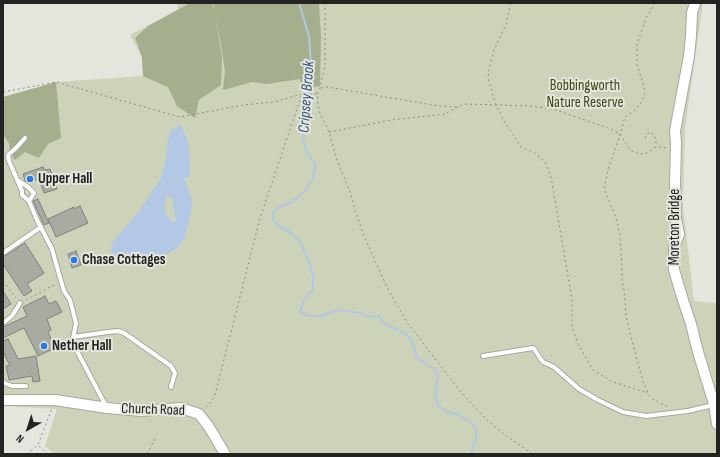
<!DOCTYPE html>
<style>
body{margin:0}
#map{position:relative;width:720px;height:457px;overflow:hidden;background:#e4e6de;font-family:"Sofia Sans Condensed",sans-serif}
canvas{display:block}
.frame{position:absolute;inset:0;border:4px solid #232421;pointer-events:none}
.north{position:absolute;left:8px;top:409px;width:40px;height:40px;-webkit-text-stroke:3px #e4e6de;paint-order:stroke;rotate:219deg;font-size:11px;font-weight:700;line-height:16px;text-align:center;color:#232421}
.north::after{content:'';display:block;margin:auto;width:14px;height:18px;background:#232421;clip-path:polygon(50% 0,100% 100%,50% 72%,0 100%)}
</style>
<div id="map">
<canvas width="720" height="457"></canvas>
<div class="frame"></div>
<div class="north">N</div>
</div>
<script>
const c = document.querySelector('canvas').getContext('2d');
c.lineJoin = 'round';
function paint(path, color) { c.fillStyle = color; c.fill(path, 'evenodd'); }
const poly = rows => new Path2D(rows.map(r => 'M' + r).join(''));
function trace(path, color, width, dash) { c.strokeStyle = color; c.lineWidth = width; c.lineCap = dash ? 'butt' : 'round'; c.setLineDash(dash || []); c.stroke(path); }
function drawText(font, color, halo, rows, align = 'center') {
  c.font = font + ' "Sofia Sans Condensed",sans-serif'; c.lineWidth = 4; c.setLineDash([]); c.textBaseline = 'middle'; c.strokeStyle = halo; c.fillStyle = color; for (const [text, x, y, turn = 0] of rows) {
    c.save(); c.translate(x, y); c.rotate((+turn || 0) * Math.PI / 180); c.textAlign = isNaN(turn) ? turn : align; if (halo) c.strokeText(text, 0, 0); c.fillText(text, 0, 0); c.restore();
  }
}
const green = poly([
 [177,3,703,3,685,128,683,207,694,301,717,303,717,454,54,454,45,446,57,409,3,406,3,101,56,82,143,76,142,57,130,35,178,10]
]);
const forest = poly([
 [190,3,212,3,214,8,214,3,319,3,321,37,320,86,302,90,300,79,267,84,252,82,223,90,225,71,220,39,216,20,222,58,221,85,199,100,195,118,177,106,168,87,154,81,143,76,142,57,135,38,148,26],
 [56,82,61,138,48,144,39,158,25,152,15,160,10,153,9,143,3,135,3,97]
]);
const water = poly([
 [180,125,184,131,189,147,190,176,184,179,193,202,185,238,177,248,165,255,144,261,120,260,113,258,111,251,112,243,139,211,160,180,165,163,167,145,170,131],
 [167,196,172,197,174,213,176,219,175,222,171,220,166,214,164,207]
]);
const stream = poly([
 [299,3,309,36,311,65,303,139,307,153,315,163,313,180,303,193,290,203,277,208,272,214,274,221,280,227,290,232,300,242,309,261,313,277,313,289,304,301,300,312,309,316,321,316,338,310,360,313,366,316,379,317,386,325,401,331,409,337,414,347,417,358,436,370,438,377,435,394,438,406,445,411,459,415,473,424,477,433,471,454]
]);
const building = poly([
 [43,167,44,170,50,169,57,189,44,193,39,179,27,182,25,181,23,174,43,167],
 [38,199,49,223,44,225,33,201,38,199],
 [80,206,88,223,56,237,48,219,74,207,74,209,80,206],
 [25,243,44,273,27,284,32,291,24,296,3,264,3,257,25,243],
 [76,251,81,265,72,268,68,254,76,251],
 [3,291,11,304,3,309,3,291],
 [45,296,49,304,56,301,62,312,47,319,51,330,48,332,55,348,38,356,24,328,3,338,3,327,27,316,23,307,45,296],
 [8,339,18,359,36,356,40,381,33,382,32,376,9,380,6,366,10,366,3,351,3,341,8,339]
]);
const path = poly([
 [325,3,325,65,320,88,317,94,319,111,329,132,337,160,351,194,355,210,364,236,379,270,388,289,408,324,415,332,426,347,460,391,488,421,505,435,533,454],
 [510,3,507,22,494,50,489,69,488,78,496,105,505,123,521,147,535,153,545,162,551,177,572,300,572,327,578,344,593,370,613,382,648,393],
 [655,3,646,18,637,44,637,65,644,86,645,95,641,103,634,111,625,117,619,138,609,166,604,188,616,218,620,235,622,268,622,279,624,290,626,316,630,333,643,382,649,395,653,399,668,407],
 [321,88,327,87,439,106,456,107],
 [3,92,56,82,180,117,243,105,274,102,302,94,317,94],
 [329,132,391,120,445,114,457,107,465,104,530,106,553,109,611,129,620,134,629,148,633,152,642,154,647,153,656,147,668,148],
 [645,138,648,133,650,132,654,135,656,139,656,147],
 [3,281,16,298],
 [26,300,56,284],
 [206,407,211,402,215,395,260,218,302,94],
 [39,446,48,454],
 [27,454,38,445,52,408],
 [144,454,147,452],
 [147,454,155,439]
]);
const service = poly([
 [25,138,16,148,9,154,8,156,9,161,22,191,22,195,29,201,37,220,52,249,61,281,64,291,70,300,76,323,73,339,77,351,106,406],
 [17,180,28,187,34,193,33,195,29,201],
 [3,253,41,227],
 [3,323,12,316,20,303],
 [73,337,108,332,118,331,124,333,171,366,175,373,171,387],
 [483,356,533,348,535,350,540,358,543,362,554,367,579,389,598,400,623,412,646,416,688,411,713,405],
 [3,381,4,383,12,386,26,386]
]);
const tertiary = poly([
 [695,3,692,13,691,36,689,56,675,131,676,143,675,185,676,219,679,234,674,248,674,270,683,300,691,324,698,352,714,404,717,424],
 [3,400,55,400,107,408,141,411,181,408,199,414,209,427,225,454]
]);
const markers = [
 [30,179,4,"#2678e3"],
 [74,260,4,"#2678e3"],
 [44,346,4,"#2678e3"]
];
const parkNames = [
 ["Bobbingworth",585,86],
 ["Nature Reserve",585,103]
];
const poiNames = [
 ["Upper Hall",38,179],
 ["Chase Cottages",82,260],
 ["Nether Hall",52,346]
];
const streetNames = [
 ["Moreton Bridge",675,227,-90],
 ["Church Road",153,410,2]
];
const waterNames = [
 ["Cripsey Brook",307,97,-86]
];
paint(green, '#ccd3b8');
paint(forest, '#a5ae8d');
paint(water, '#b3c8e4');
trace(stream, '#b3c8e4', 2);
paint(building, '#a9aba3');
trace(building, '#81837c', 1);
trace(service, '#a7a9a1', 6);
trace(tertiary, '#a7a9a1', 12);
trace(path, '#8d8e88', 1, [2, 3]);
trace(service, '#fff', 4);
trace(tertiary, '#fff', 10);
for (const [x, y, r, color] of markers) { const dot = new Path2D(); dot.arc(x, y, r, 0, 2 * Math.PI); c.fillStyle = color; c.fill(dot); trace(dot, '#e4e6de', 1.5); }
drawText('15px', '#3c4712', '#e4e6de', parkNames);
drawText('bold 15px', '#232421', '#e4e6de', poiNames, 'left');
drawText('15px', '#232421', '#e4e6de', streetNames);
drawText('italic 16px', '#3a5780', '#e4e6de', waterNames);
</script>
